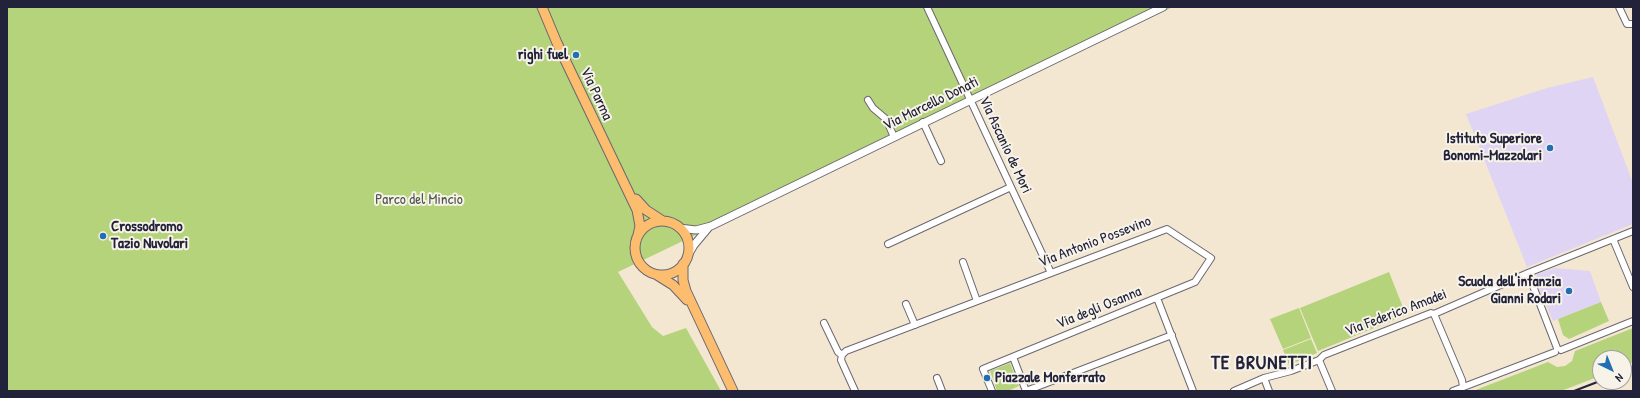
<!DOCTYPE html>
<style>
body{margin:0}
#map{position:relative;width:1640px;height:398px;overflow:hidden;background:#f4e7d2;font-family:"Patrick Hand",sans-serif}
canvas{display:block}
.frame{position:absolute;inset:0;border:8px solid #22223b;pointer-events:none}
.north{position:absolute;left:1592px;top:350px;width:40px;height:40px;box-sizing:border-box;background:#f7f3e8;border:1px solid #a29fa3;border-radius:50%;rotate:137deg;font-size:11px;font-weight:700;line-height:16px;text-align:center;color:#22223b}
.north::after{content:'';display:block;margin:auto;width:14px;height:18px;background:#1f6fb2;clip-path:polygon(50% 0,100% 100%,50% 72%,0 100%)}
</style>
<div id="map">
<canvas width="1640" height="398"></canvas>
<div class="frame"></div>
<div class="north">N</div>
</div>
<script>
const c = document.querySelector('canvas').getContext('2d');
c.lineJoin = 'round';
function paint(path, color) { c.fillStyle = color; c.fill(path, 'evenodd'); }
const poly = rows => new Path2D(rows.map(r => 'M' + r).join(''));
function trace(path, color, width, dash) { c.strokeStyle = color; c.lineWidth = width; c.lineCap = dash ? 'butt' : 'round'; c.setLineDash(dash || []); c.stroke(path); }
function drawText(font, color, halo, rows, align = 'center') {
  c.font = font + ' "Patrick Hand",sans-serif'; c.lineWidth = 4; c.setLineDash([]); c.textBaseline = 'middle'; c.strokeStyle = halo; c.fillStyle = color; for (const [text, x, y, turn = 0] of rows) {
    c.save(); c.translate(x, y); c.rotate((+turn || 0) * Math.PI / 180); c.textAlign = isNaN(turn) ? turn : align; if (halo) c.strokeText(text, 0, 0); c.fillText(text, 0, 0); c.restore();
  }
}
const built = poly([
 [1593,77,1633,183,1633,224,1527,267,1466,114,1547,88],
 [1555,268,1590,271,1601,302,1553,321,1535,279,1537,274]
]);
const green = poly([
 [7,7,1173,7,618,272,652,327,663,336,686,328,721,391,7,391],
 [1389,272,1406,315,1318,351,1300,308],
 [1601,302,1609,321,1569,339,1563,335,1558,319],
 [1299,308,1311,338,1283,349,1270,319],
 [1633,328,1633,362,1624,366,1624,358,1600,358,1600,376,1561,391,1473,391,1548,362,1557,367,1565,366,1572,361,1575,351],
 [1311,339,1317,353,1289,365,1283,350],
 [1010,363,1019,386,1008,391,997,391,990,371]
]);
const minor = poly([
 [927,7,1051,273],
 [1619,7,1627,24,1633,24],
 [868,100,873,108,886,119,894,137],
 [923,122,941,161],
 [1613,239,1633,287],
 [888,244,1011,187],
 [963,262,977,301],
 [1528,273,1557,348],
 [1157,298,1193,391],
 [906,304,915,325],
 [1434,314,1462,380,1463,387],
 [824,323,838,352,842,355],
 [1561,350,1633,321],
 [842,355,846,351,1167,229,1211,258,1195,282,983,369,992,391],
 [842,355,841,360,855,391],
 [1013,357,1026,391],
 [1319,360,1332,391],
 [937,378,942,391],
 [1264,378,1269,391],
 [1026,391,1172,335],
 [1234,391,1264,378,1291,371,1319,360,1324,355,1431,313,1434,314,1528,273,1633,231],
 [1453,391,1555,352]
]);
const tertiary = poly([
 [679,228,696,230,711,226,1163,7],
 [687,257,694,245,709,227]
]);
const primary = poly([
 [542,7,557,43,637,210,640,226,638,235],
 [636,199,646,210,663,221],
 '635 248a27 27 0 1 1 54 0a27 27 0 1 1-54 0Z',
 [683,264,683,280,686,291,733,391],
 [657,275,673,285,687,300]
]);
const rail = poly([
 [1624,371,1633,367],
 [1574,391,1600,381]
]);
const markers = [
 [576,55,4,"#1f6fb2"],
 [1550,148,4,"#1f6fb2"],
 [103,236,4,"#1f6fb2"],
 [1569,291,4,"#1f6fb2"],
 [987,378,4,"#1f6fb2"]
];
const poiNames = [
 ["righi fuel",568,55],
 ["Istituto Superiore",1542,139],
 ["Bonomi-Mazzolari",1542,156],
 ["Crossodromo",111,227,"left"],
 ["Tazio Nuvolari",111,244,"left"],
 ["Scuola dell'infanzia",1561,282],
 ["Gianni Rodari",1561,299],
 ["Piazzale Monferrato",995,378,"left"]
];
const streetNames = [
 ["Via Parma",596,94,65],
 ["Via Marcello Donati",931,104,-26],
 ["Via Ascanio de Mori",1005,145,65],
 ["Via Antonio Possevino",1095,242,-21],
 ["Via degli Osanna",1099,308,-22],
 ["Via Federico Amadei",1396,313,-21]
];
const parkNames = [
 ["Parco del Mincio",419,200]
];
const districtNames = [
 ["TE BRUNETTI",1262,364]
];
paint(built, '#e0d4f4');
paint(green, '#b4d37a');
trace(minor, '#6c6770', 8);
trace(tertiary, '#6c6770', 9);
trace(primary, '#6c6770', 11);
trace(minor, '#fff', 6);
trace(tertiary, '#fff', 7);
trace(primary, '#fcbd6f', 9);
trace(rail, '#22223b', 2);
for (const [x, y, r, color] of markers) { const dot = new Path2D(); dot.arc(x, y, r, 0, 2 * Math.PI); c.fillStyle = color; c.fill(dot); trace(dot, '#f7f3e8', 1.5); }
drawText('bold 15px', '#22223b', '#f7f3e8', poiNames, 'right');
drawText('15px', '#22223b', '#f7f3e8', streetNames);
drawText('15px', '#4e574e', '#f7f3e8', parkNames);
c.letterSpacing = '1px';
drawText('bold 19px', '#22223b', '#f7f3e8', districtNames);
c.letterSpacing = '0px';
</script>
